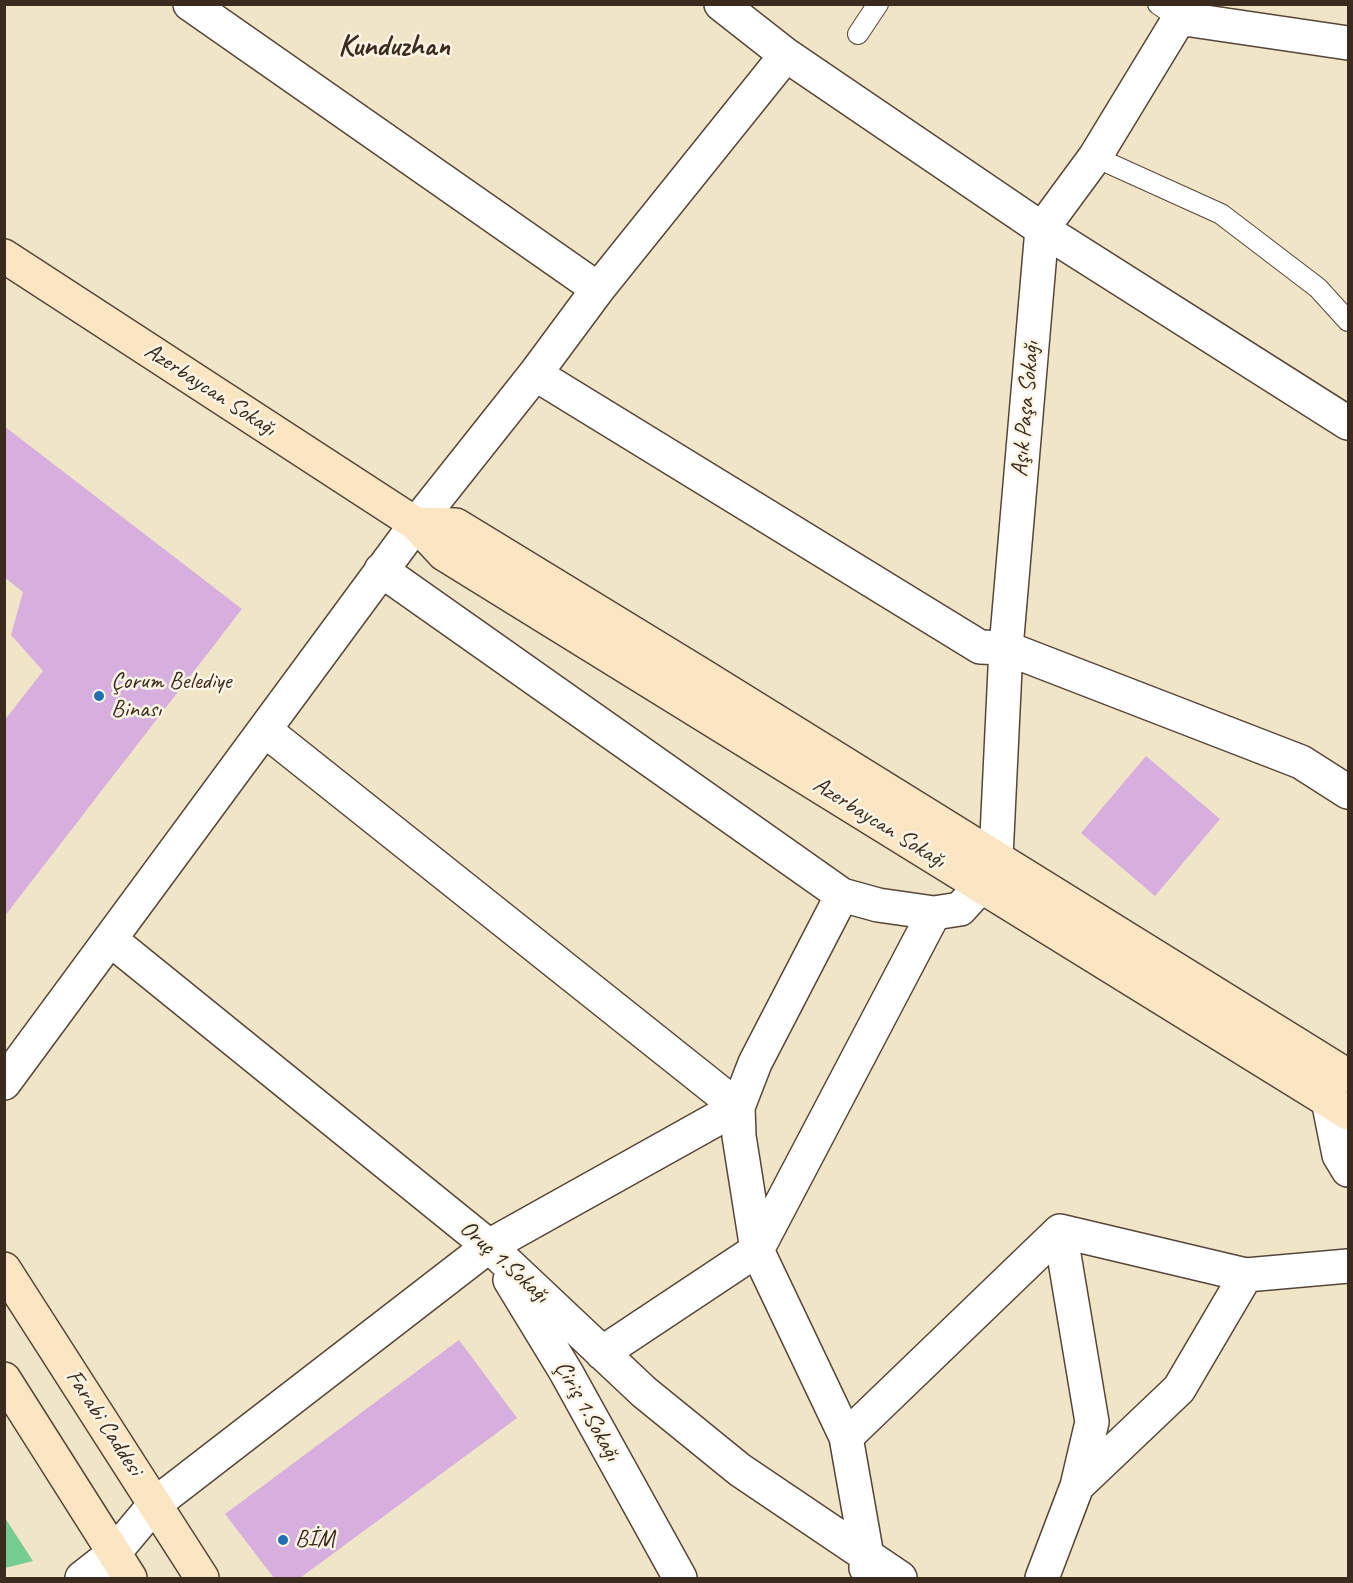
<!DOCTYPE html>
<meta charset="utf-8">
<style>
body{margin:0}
#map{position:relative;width:1353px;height:1583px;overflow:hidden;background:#f1e5c8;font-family:Caveat,sans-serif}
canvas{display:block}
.frame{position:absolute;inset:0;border:6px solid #3b2a1e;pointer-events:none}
</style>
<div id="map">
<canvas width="1353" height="1583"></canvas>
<div class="frame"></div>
</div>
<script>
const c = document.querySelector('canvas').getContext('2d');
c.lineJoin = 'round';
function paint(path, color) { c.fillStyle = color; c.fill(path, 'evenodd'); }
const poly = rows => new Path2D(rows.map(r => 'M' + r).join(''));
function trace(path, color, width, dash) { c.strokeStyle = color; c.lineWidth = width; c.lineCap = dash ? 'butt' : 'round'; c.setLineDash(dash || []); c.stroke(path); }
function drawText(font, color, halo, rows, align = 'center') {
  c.font = font + ' Caveat,sans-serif'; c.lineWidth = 5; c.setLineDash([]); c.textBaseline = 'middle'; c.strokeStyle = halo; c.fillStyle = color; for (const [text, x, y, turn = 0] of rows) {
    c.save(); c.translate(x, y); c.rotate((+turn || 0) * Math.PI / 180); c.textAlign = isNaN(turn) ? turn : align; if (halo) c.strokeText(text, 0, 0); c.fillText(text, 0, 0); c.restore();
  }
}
const green = poly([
 [5,1518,33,1561,5,1568]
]);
const building = poly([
 [4,426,242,609,4,917,4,721,43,671,11,635,23,592,4,577],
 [1146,756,1220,819,1155,896,1081,833],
 [459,1340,517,1418,300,1578,274,1578,225,1514]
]);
const lane = poly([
 [1158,4,1178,18],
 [858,34,878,4],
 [1095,157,1221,214,1318,288,1348,321]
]);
const street = poly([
 [190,4,598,289],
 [721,4,786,55,1042,229,1348,423],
 [1178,18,1348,43],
 [535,374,980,647,1006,648,1301,762,1348,792],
 [381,570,842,895,878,905,934,913,960,909,981,886,996,857,1006,648,1042,229,1095,157,1188,4],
 [842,895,755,1063,738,1107,739,1136,757,1250,846,1437,867,1556,866,1568],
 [111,940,489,1246,644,1392,740,1470,900,1578],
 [4,1083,416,524,535,374,598,289,786,55],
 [1328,1100,1339,1155,1348,1170],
 [1060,1231,1246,1275,1348,1266],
 [510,1280,566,1372,680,1578],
 [602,1353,757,1250,934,913],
 [846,1437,1060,1231],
 [1077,1486,1179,1389,1246,1275],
 [82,1578,114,1553,155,1504,489,1246,738,1107,266,731],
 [1042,1578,1077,1486,1092,1422,1060,1231]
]);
const secondary = poly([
 [4,256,416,524,444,554,1348,1113],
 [416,524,456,525,700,674,1348,1076],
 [4,1269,202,1578],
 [4,1379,130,1578]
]);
const markers = [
 [99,696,6,"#1f6fb2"],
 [283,1540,6,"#1f6fb2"]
];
const streetNames = [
 ["Azerbaycan Sokağı",210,390,33],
 ["Aşık Paşa Sokağı",1026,409,-85],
 ["Azerbaycan Sokağı",879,823,32],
 ["Oruç 1.Sokağı",504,1262,42],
 ["Çiriş 1.Sokağı",587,1411,61],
 ["Farabi Caddesi",104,1423,57]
];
const poiNames = [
 ["Çorum Belediye",111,682],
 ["Binası",111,710],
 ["BİM",295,1540]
];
const districtNames = [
 ["Kunduzhan",394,47]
];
paint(green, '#76cd91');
paint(building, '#d6afde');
trace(lane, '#564638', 22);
trace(street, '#564638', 36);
trace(secondary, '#564638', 36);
trace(lane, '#fff', 20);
trace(street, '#fff', 33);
trace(secondary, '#fbe6c4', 33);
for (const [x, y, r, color] of markers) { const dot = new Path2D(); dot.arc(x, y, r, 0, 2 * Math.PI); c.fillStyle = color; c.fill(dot); trace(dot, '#fcf5e5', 2); }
drawText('24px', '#3b2a1e', '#fcf5e5', streetNames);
drawText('24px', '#3b2a1e', '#fcf5e5', poiNames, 'left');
drawText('bold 30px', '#3b2a1e', '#fcf5e5', districtNames);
</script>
